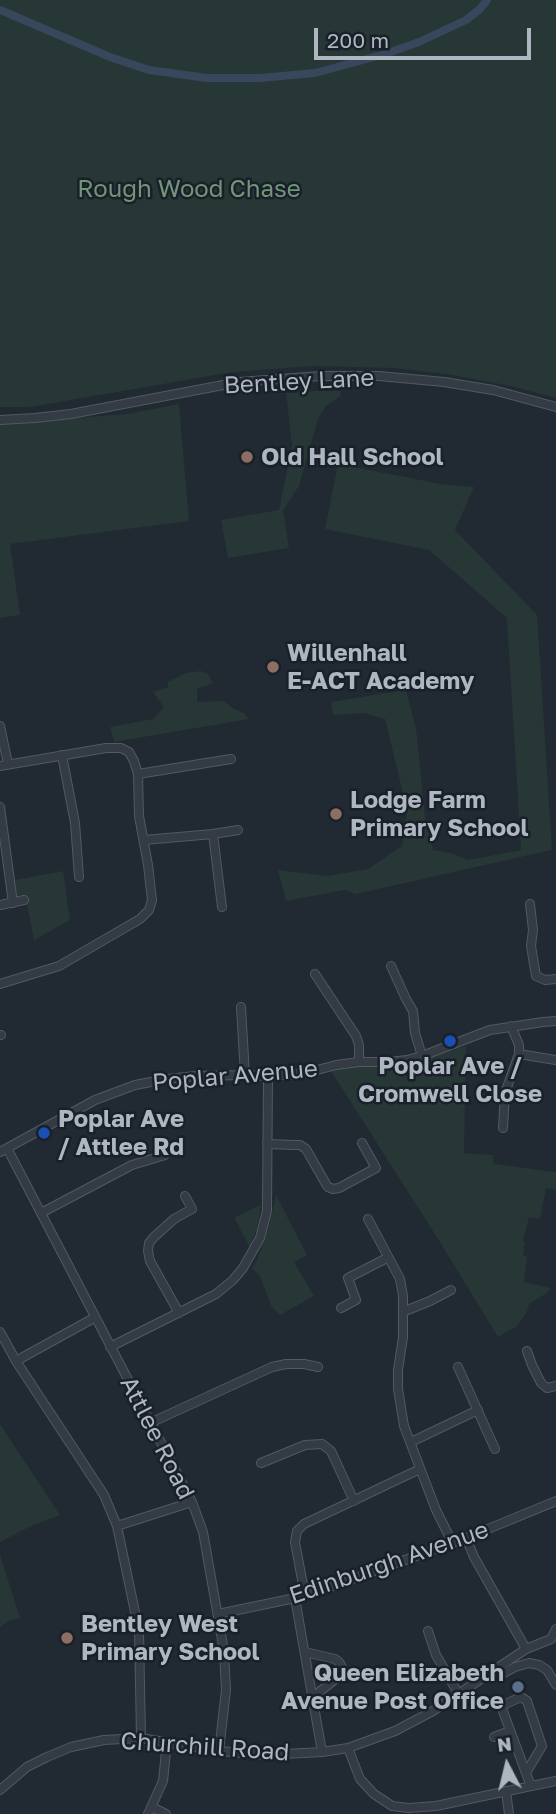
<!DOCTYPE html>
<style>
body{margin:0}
#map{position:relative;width:556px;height:1814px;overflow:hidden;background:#212933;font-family:"Golos Text",sans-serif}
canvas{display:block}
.north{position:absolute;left:472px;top:1730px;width:70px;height:70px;-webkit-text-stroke:5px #1a2029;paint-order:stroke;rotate:353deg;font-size:19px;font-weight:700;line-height:28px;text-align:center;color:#aeb6c1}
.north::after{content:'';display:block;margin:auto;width:24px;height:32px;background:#aeb6c1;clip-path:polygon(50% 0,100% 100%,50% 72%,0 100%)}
.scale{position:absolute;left:314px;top:28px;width:217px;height:32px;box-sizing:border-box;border:4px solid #aeb6c1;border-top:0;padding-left:9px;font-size:21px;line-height:24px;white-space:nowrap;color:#aeb6c1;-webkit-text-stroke:5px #1a2029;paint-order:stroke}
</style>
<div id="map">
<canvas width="556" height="1814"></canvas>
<div class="north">N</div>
<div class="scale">200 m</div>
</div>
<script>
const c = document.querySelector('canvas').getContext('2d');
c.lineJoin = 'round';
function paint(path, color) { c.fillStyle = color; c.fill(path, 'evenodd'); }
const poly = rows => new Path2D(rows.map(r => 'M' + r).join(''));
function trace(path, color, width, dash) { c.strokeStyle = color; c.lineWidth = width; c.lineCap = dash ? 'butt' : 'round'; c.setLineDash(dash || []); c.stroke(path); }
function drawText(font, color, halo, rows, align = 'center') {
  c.font = font + ' "Golos Text",sans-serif'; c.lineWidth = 5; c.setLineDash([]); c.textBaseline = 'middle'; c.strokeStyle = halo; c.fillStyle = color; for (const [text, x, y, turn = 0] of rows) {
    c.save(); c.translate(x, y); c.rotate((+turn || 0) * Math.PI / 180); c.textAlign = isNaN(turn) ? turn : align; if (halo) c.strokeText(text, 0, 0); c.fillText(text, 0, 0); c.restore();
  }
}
const green = poly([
 [0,0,556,0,556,398,511,386,452,375,394,368,313,366,233,372,30,407,0,407],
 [315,391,341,391,340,396,326,406,318,419,299,486,283,510,289,548,228,558,221,520,279,510,292,446,286,393],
 [179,404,189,521,10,544,20,615,0,618,0,424,127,414],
 [338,464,441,484,474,487,455,530,537,615,552,850,356,894,345,890,286,901,278,870,327,876,368,869,402,846,407,810,385,719,364,713,333,715,331,702,406,690,416,728,425,817,433,850,451,853,468,860,521,850,507,618,429,550,325,529],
 [201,671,208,674,213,683,197,689,197,702,224,701,234,709,244,713,249,719,114,742,110,727,153,719,164,707,153,692,168,687,168,682,186,673],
 [63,871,70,920,34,940,27,904,23,895,17,896,15,880],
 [466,1046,464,1153,493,1155,494,1164,556,1172,556,1190,546,1188,540,1219,529,1217,523,1241,525,1242,523,1256,527,1256,524,1282,551,1288,547,1293,529,1304,528,1309,524,1317,516,1327,498,1337,438,1239,331,1071,341,1068,429,1057],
 [276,1195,307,1255,294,1262,314,1296,280,1315,271,1306,260,1276,252,1268,257,1260,268,1229],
 [261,1205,257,1229,251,1242,252,1247,249,1246,235,1219,235,1217],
 [0,1424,60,1515,29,1527,0,1542],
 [0,1555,20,1618,9,1621,0,1627]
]);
const canal = poly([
 [0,10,110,57,149,70,207,78,260,78,315,73,385,54,419,42,466,20,480,9,487,0]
]);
const minor = poly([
 [0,420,35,418,71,414,239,382,321,376,379,376,444,382,493,390,556,407],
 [0,726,8,764],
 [62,755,75,823,79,877],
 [0,766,106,748,121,748,129,752,134,761,138,774,139,816,148,865,152,900,149,910,140,919,59,966,0,984],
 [138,774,231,759],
 [0,807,13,903],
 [213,834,238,830],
 [144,840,213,834,222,907],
 [530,904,533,930,531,946,536,976,545,980,556,979],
 [0,905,24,900],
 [391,966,406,999,413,1011,415,1033,422,1056],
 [315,974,356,1036,359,1045,359,1062],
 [241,1007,245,1075],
 [511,1026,519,1045,519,1054],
 [0,1035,1,1035],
 [503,1128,505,1093,519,1054,556,1060],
 [267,1144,294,1145,300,1145,306,1149,326,1184,328,1187,333,1189,339,1188,376,1168,362,1143],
 [7,1148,192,1502,203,1532,224,1651,226,1690,219,1751],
 [0,1152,95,1100,135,1085,167,1079,196,1076,245,1075,268,1076,302,1074,336,1065,359,1062,389,1062,407,1060,422,1056,490,1030,543,1022,556,1021],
 [41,1213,132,1165,165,1155],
 [368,1219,400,1279,403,1296,403,1337,398,1370,398,1389,404,1426,436,1510,452,1542],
 [341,1308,356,1300,348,1278,387,1258],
 [405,1311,430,1301,451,1290],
 [179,1313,150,1261,148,1251,149,1243,154,1237,174,1219,192,1209,185,1196],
 [0,1332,16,1361,104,1495,117,1526,139,1631,141,1738],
 [110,1347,216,1294,233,1280,243,1268,260,1238,267,1211,268,1076],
 [527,1351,532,1365,541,1383,547,1388,556,1386],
 [16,1361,94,1318],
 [458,1367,495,1449],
 [150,1423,272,1367,286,1364,304,1364,318,1367],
 [411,1442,478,1410],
 [261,1463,305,1445,322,1444,331,1451,354,1501],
 [117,1526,192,1502],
 [466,1538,474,1557,526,1649],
 [305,1596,295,1542,297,1531,304,1524,420,1469],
 [295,1598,322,1752],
 [218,1614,305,1596,466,1538,556,1501],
 [428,1631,436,1655,458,1693],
 [305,1652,335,1659,339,1662,343,1669,338,1677,313,1697],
 [485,1676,494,1678,515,1667,529,1663,539,1665,547,1670,556,1685],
 [494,1737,510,1731],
 [348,1748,360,1779,374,1794,392,1806,409,1808,436,1806,556,1781],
 [526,1773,542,1746,527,1701,521,1697,501,1706,526,1773,531,1786],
 [0,1790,27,1767,47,1757,71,1747,104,1740,141,1738,219,1751,266,1755,322,1752,348,1748,395,1731,433,1711,526,1649,551,1639,556,1629],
 [506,1791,509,1814],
 [152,1807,166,1814],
 [148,1814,163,1781,167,1742]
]);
const markers = [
 [247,457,7,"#8d6e63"],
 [273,667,7,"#8d6e63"],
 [336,814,7,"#8d6e63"],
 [450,1041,7,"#1a4fb4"],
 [44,1133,7,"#1a4fb4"],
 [67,1638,7,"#8d6e63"],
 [518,1687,7,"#5c6f8a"]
];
const parkNames = [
 ["Rough Wood Chase",189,189]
];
const streetNames = [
 ["Bentley Lane",299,382,-3],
 ["Poplar Avenue",235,1076,-5],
 ["Attlee Road",157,1438,63],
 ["Edinburgh Avenue",389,1563,-19],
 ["Churchill Road",205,1747,4]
];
const poiNames = [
 ["Old Hall School",261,457],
 ["Willenhall",287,653],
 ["E-ACT Academy",287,681],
 ["Lodge Farm",350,800],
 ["Primary School",350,828],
 ["Poplar Ave /",450,1066,"center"],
 ["Cromwell Close",450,1094,"center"],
 ["Poplar Ave",58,1119],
 ["/ Attlee Rd",58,1147],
 ["Bentley West",81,1624],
 ["Primary School",81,1652],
 ["Queen Elizabeth",504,1673,"right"],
 ["Avenue Post Office",504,1701,"right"]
];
paint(green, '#263736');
trace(canal, '#38475b', 8);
trace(minor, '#515962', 10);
trace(minor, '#343b44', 8);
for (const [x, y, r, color] of markers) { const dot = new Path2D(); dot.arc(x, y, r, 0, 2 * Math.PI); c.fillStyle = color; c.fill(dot); trace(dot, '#1a2029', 2.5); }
drawText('24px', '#709577', '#1a2029', parkNames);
drawText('24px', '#aeb6c1', '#1a2029', streetNames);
drawText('bold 24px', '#aeb6c1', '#1a2029', poiNames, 'left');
</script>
